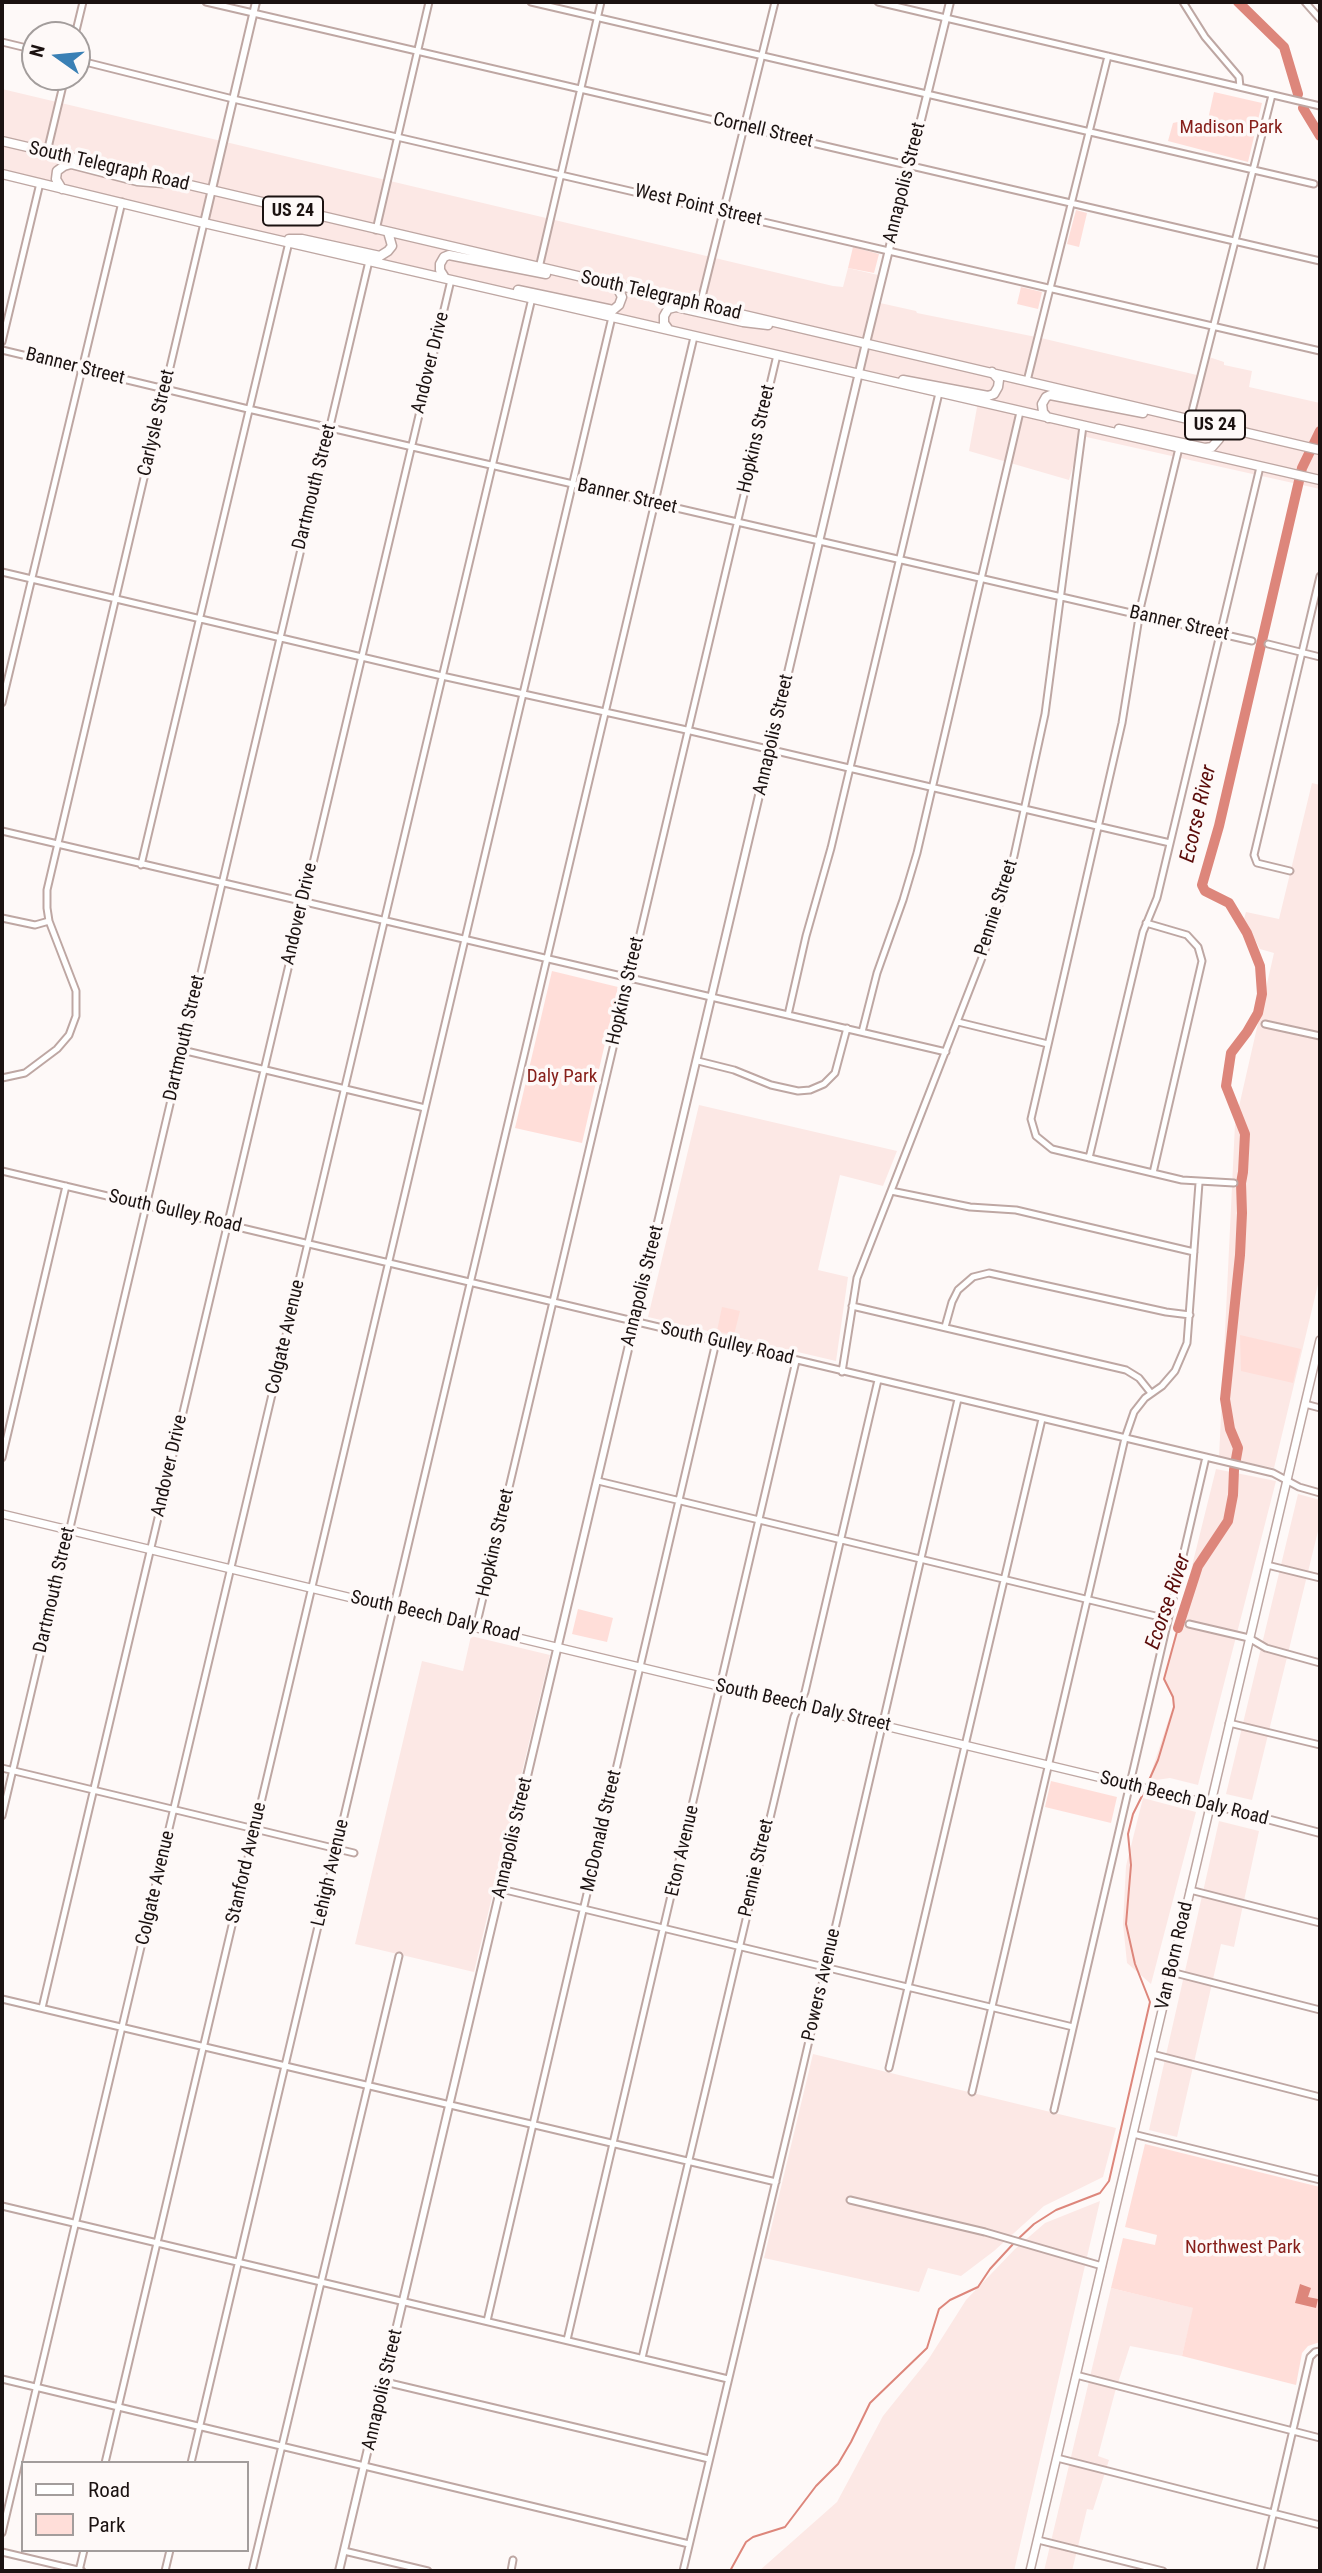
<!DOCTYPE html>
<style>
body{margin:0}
#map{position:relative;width:1322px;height:2573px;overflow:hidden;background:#fef9f8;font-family:"Roboto Condensed",sans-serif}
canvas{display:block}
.frame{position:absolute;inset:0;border:4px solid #1b1211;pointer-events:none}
.legend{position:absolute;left:21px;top:2461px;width:228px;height:91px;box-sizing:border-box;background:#fef9f8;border:2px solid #a39d9c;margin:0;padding:9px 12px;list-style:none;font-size:21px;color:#1b1211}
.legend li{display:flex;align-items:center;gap:14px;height:35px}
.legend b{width:35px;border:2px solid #a39d9c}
.north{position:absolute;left:21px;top:21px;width:70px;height:70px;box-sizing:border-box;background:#fef9f8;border:2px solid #a39d9c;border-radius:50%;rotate:285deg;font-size:19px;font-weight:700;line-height:28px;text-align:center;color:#1b1211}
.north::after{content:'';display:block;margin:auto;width:24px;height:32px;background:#3a80b5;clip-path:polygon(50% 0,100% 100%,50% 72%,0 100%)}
</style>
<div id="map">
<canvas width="1322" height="2573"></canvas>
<div class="frame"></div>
<ul class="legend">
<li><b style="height:9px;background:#fff"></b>Road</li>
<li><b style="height:19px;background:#ffded9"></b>Park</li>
</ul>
<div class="north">N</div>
</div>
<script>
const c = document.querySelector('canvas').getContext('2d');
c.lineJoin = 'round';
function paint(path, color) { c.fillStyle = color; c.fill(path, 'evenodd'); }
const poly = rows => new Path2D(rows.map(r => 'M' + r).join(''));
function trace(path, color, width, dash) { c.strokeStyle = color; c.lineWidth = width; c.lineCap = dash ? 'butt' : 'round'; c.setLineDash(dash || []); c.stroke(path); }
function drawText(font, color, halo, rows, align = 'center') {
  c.font = font + ' "Roboto Condensed",sans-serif'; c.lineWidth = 7; c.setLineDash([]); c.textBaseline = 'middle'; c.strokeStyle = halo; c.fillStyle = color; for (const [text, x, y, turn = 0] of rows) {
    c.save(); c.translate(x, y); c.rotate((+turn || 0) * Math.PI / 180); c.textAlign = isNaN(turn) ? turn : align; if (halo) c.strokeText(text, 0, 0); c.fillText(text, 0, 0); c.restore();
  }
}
const built = poly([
 [2,89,833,286,843,287,848,268,878,275,880,303,916,311,917,313,1041,338,1201,376,1206,356,1224,362,1224,365,1252,371,1249,387,1320,403,1320,489,1082,436,1069,480,969,451,978,402,2,175],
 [1312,783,1320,785,1320,1276,1274,1468,1219,1457,1235,1124,1274,953,1260,949,1244,919,1246,912,1279,919],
 [699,1105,897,1151,883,1186,840,1175,818,1270,848,1277,836,1361,648,1317],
 [1216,1469,1276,1481,1198,1785,1170,1778,1156,1780,1149,1779,1174,1703,1164,1679],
 [1298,1494,1320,1500,1320,1523,1252,1800,1226,1794],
 [471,1636,550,1655,474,1972,355,1944,422,1661,463,1671],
 [1143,1798,1196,1812,1151,1984,1127,1963,1123,1924,1126,1866],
 [1219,1821,1259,1831,1234,1947,1221,1944,1177,2137,1149,2130],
 [813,2054,1116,2128,1103,2177,1044,2206,994,2251,961,2276,928,2268,919,2292,764,2258],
 [1100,2201,1014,2571,759,2571,837,2502,883,2416,928,2360,966,2300,1015,2249,1045,2223],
 [1111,2288,1194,2308,1182,2356,1130,2346,1115,2392,1098,2456,1109,2460,1093,2510,1087,2509,1072,2571,1044,2571]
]);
const green = poly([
 [1214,92,1262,103,1248,162,1168,141,1173,123,1182,121,1183,118,1207,124],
 [1076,210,1087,213,1079,247,1067,244],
 [853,247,879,254,874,273,848,268],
 [1021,287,1042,292,1038,309,1017,304],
 [552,971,618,987,582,1143,515,1128],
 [722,1307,740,1311,734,1335,717,1331],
 [1240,1335,1301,1349,1293,1383,1241,1371],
 [578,1609,613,1618,607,1642,572,1634],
 [1051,1781,1117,1797,1111,1823,1045,1807],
 [1145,2144,1320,2187,1320,2342,1308,2346,1302,2353,1296,2385,1182,2356,1193,2308,1111,2288,1123,2238,1155,2245,1157,2235,1125,2227]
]);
const water = poly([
 [1300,2284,1311,2288,1308,2297,1318,2299,1316,2308,1295,2303]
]);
const stream = poly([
 [1146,1787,1158,1760,1174,1707,1173,1697,1164,1679,1178,1628],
 [1018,2239,1034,2224,1056,2210,1100,2193,1109,2181,1150,2002,1135,1964,1126,1924,1131,1865,1128,1834,1133,1814,1144,1792],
 [730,2571,746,2542,753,2537,785,2527,816,2486,838,2464,851,2442,870,2403,927,2348,939,2309,950,2300,978,2287,990,2269,1014,2243]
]);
const river = poly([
 [1238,2,1284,47,1298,94],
 [1303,108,1320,136],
 [1178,1628,1198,1566,1228,1521,1233,1495,1234,1470,1238,1448,1230,1429,1225,1399,1240,1255,1242,1213,1241,1183,1243,1172,1245,1134,1226,1086,1231,1053,1247,1032,1258,1013,1262,994,1260,966,1247,933,1229,903,1205,891,1202,885,1219,826,1302,468,1320,431]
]);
const minor = poly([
 [206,2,1320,261],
 [531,2,1314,184],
 [878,2,1320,106],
 [1183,2,1205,37,1239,77,1240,87],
 [1305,2,1320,19],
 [75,35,83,2],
 [2,42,35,50],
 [77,60,233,99,1320,351],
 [47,152,65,77],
 [376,230,429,2],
 [539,268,601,2],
 [700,305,775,2],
 [2,342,40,183],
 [2,350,244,408,1252,641],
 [1027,381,1108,56],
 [1190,419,1272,95],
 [1179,448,1141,605,1122,723,1031,1119,1036,1136,1052,1149,1182,1180,1234,1183],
 [2,572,442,676,682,729,1170,843],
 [1268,644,1320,657],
 [2,703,122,202],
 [2,831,946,1052],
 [141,865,289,242],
 [1290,871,1257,863,1254,855,1320,576],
 [2,918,35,925,49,921],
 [1146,923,1187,935,1198,947,1202,961,1153,1173],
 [788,1015,806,936,831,848,939,393],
 [958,1022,1048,1044],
 [1265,1024,1320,1036],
 [862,1032,877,973,903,900,917,853,1020,412],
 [182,1050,425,1108],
 [698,1061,734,1070,771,1085,798,1091,810,1090,824,1084,835,1073,847,1028],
 [2,1078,25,1073,57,1049,69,1035,76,1016,76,991,49,921,47,908,47,890,204,223],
 [1089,1158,1143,932,1157,898,1260,467],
 [2,1171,1273,1473,1299,1487,1320,1493],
 [891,1191,970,1207,1016,1210,1194,1252],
 [852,1306,1126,1370,1139,1378,1151,1393],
 [945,1327,952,1302,958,1290,973,1277,989,1273,1166,1312,1190,1315],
 [842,1372,857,1278,985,950,1014,856,1045,714,1083,426],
 [1305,1404,1320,1408],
 [2,1458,66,1186],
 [598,1481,1168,1619],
 [1267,1565,1320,1578],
 [1189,1624,1249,1638,1266,1648,1320,1663],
 [476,1627,777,355],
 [1229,1723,1320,1745],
 [2,1768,354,1853],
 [2,1816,369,261],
 [501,1889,1073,2027],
 [1190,1890,1320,1923],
 [1171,1972,1320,2010],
 [2,1999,776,2182],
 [42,2008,451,280],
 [1152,2054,1320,2097],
 [889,2068,1042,1419],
 [972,2092,1125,1438,1134,1412,1145,1398,1162,1386,1175,1371,1187,1343,1199,1183],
 [1054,2110,1206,1457],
 [1133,2134,1320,2180],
 [850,2200,985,2232,1102,2266],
 [2,2206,728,2379],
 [487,2321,716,1342],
 [567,2340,796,1361],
 [642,2358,794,1717,805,1692,878,1380],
 [1076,2375,1320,2438],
 [2,2379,689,2544],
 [385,2382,709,2459],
 [1057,2458,1320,2525],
 [105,2463,612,317],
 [191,2463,694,337],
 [2,2533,532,298],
 [1038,2540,1163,2571],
 [344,2551,428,2571],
 [2,2552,82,2571],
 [79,2571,84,2550],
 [165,2571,170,2550],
 [252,2571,399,1956],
 [511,2571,513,2560],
 [683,2571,798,2088,958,1399],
 [1260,2571,1310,2357,1315,2352,1320,2351]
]);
const tertiary = poly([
 [204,223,256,2],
 [1210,1804,1320,1833],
 [339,2571,866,343,950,2]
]);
const secondary = poly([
 [2,1514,1210,1804],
 [1030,2571,1320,1340]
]);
const primary = poly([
 [2,141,1320,450],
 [2,174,204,223,1320,480],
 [62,189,56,179,57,171,64,166,71,164,137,181,163,183],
 [289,239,302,239,380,256,388,251,392,246,388,232],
 [445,278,440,270,440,264,444,257,449,255,546,274],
 [518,290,613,310,619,305,622,297,616,285],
 [669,330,664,323,664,316,668,309,676,307,743,322,768,325],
 [903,380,988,396,994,394,998,387,999,380,992,372],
 [1048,418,1043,412,1042,404,1046,397,1050,395,1143,413],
 [1119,429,1205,448,1212,447,1219,439,1219,434,1214,425]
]);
const shields = [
 [293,211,60],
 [1215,425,60]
];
const shieldNames = [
 ["US 24",293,211],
 ["US 24",1215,425]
];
const parkNames = [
 ["Madison Park",1231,128],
 ["Daly Park",562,1077],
 ["Northwest Park",1243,2248]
];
const streetNames = [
 ["Cornell Street",763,131,13],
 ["South Telegraph Road",109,167,13],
 ["Annapolis Street",905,183,-76],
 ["West Point Street",698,206,13],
 ["South Telegraph Road",661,296,13],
 ["Andover Drive",431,363,-76],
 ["Banner Street",75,367,14],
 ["Carlysle Street",157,423,-77],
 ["Hopkins Street",757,439,-77],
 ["Dartmouth Street",315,487,-76],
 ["Banner Street",627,497,13],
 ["Banner Street",1179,624,13],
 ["Annapolis Street",774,735,-77],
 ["Pennie Street",997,908,-72],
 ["Andover Drive",300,914,-77],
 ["Hopkins Street",626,991,-77],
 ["Dartmouth Street",185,1038,-77],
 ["South Gulley Road",175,1212,13],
 ["Annapolis Street",643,1286,-76],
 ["Colgate Avenue",286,1337,-77],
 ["South Gulley Road",727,1344,13],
 ["Andover Drive",170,1466,-77],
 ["Hopkins Street",496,1543,-77],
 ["Dartmouth Street",55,1590,-77],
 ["South Beech Daly Road",435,1617,13],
 ["South Beech Daly Street",803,1706,13],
 ["South Beech Daly Road",1184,1799,14],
 ["McDonald Street",602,1831,-77],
 ["Annapolis Street",513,1838,-77],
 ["Eton Avenue",683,1851,-77],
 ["Stanford Avenue",247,1863,-77],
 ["Pennie Street",757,1868,-77],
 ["Lehigh Avenue",331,1873,-77],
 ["Colgate Avenue",156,1888,-77],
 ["Van Born Road",1175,1956,-77],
 ["Powers Avenue",822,1985,-77],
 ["Annapolis Street",383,2390,-77]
];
const waterNames = [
 ["Ecorse River",1199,814,-77],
 ["Ecorse River",1169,1602,-71]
];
paint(built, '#fce8e5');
paint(green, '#ffded9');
paint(water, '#dd867b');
trace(stream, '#dd867b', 2);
trace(river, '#dd867b', 10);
trace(minor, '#bea7a3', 9);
trace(tertiary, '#bea7a3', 10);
trace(secondary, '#bea7a3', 10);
trace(primary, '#bea7a3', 11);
trace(minor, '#fff', 5);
trace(tertiary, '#fff', 6);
trace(secondary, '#fff', 7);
trace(primary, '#fff', 8);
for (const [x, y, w] of shields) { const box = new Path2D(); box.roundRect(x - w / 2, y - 14.5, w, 29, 5); c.fillStyle = '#fef9f8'; c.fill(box); trace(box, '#1b1211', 2); }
drawText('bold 18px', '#1b1211', null, shieldNames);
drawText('19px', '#87201b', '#fef9f8', parkNames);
drawText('19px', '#1b1211', '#fef9f8', streetNames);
drawText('italic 21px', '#5a0b09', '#fef9f8', waterNames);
</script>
